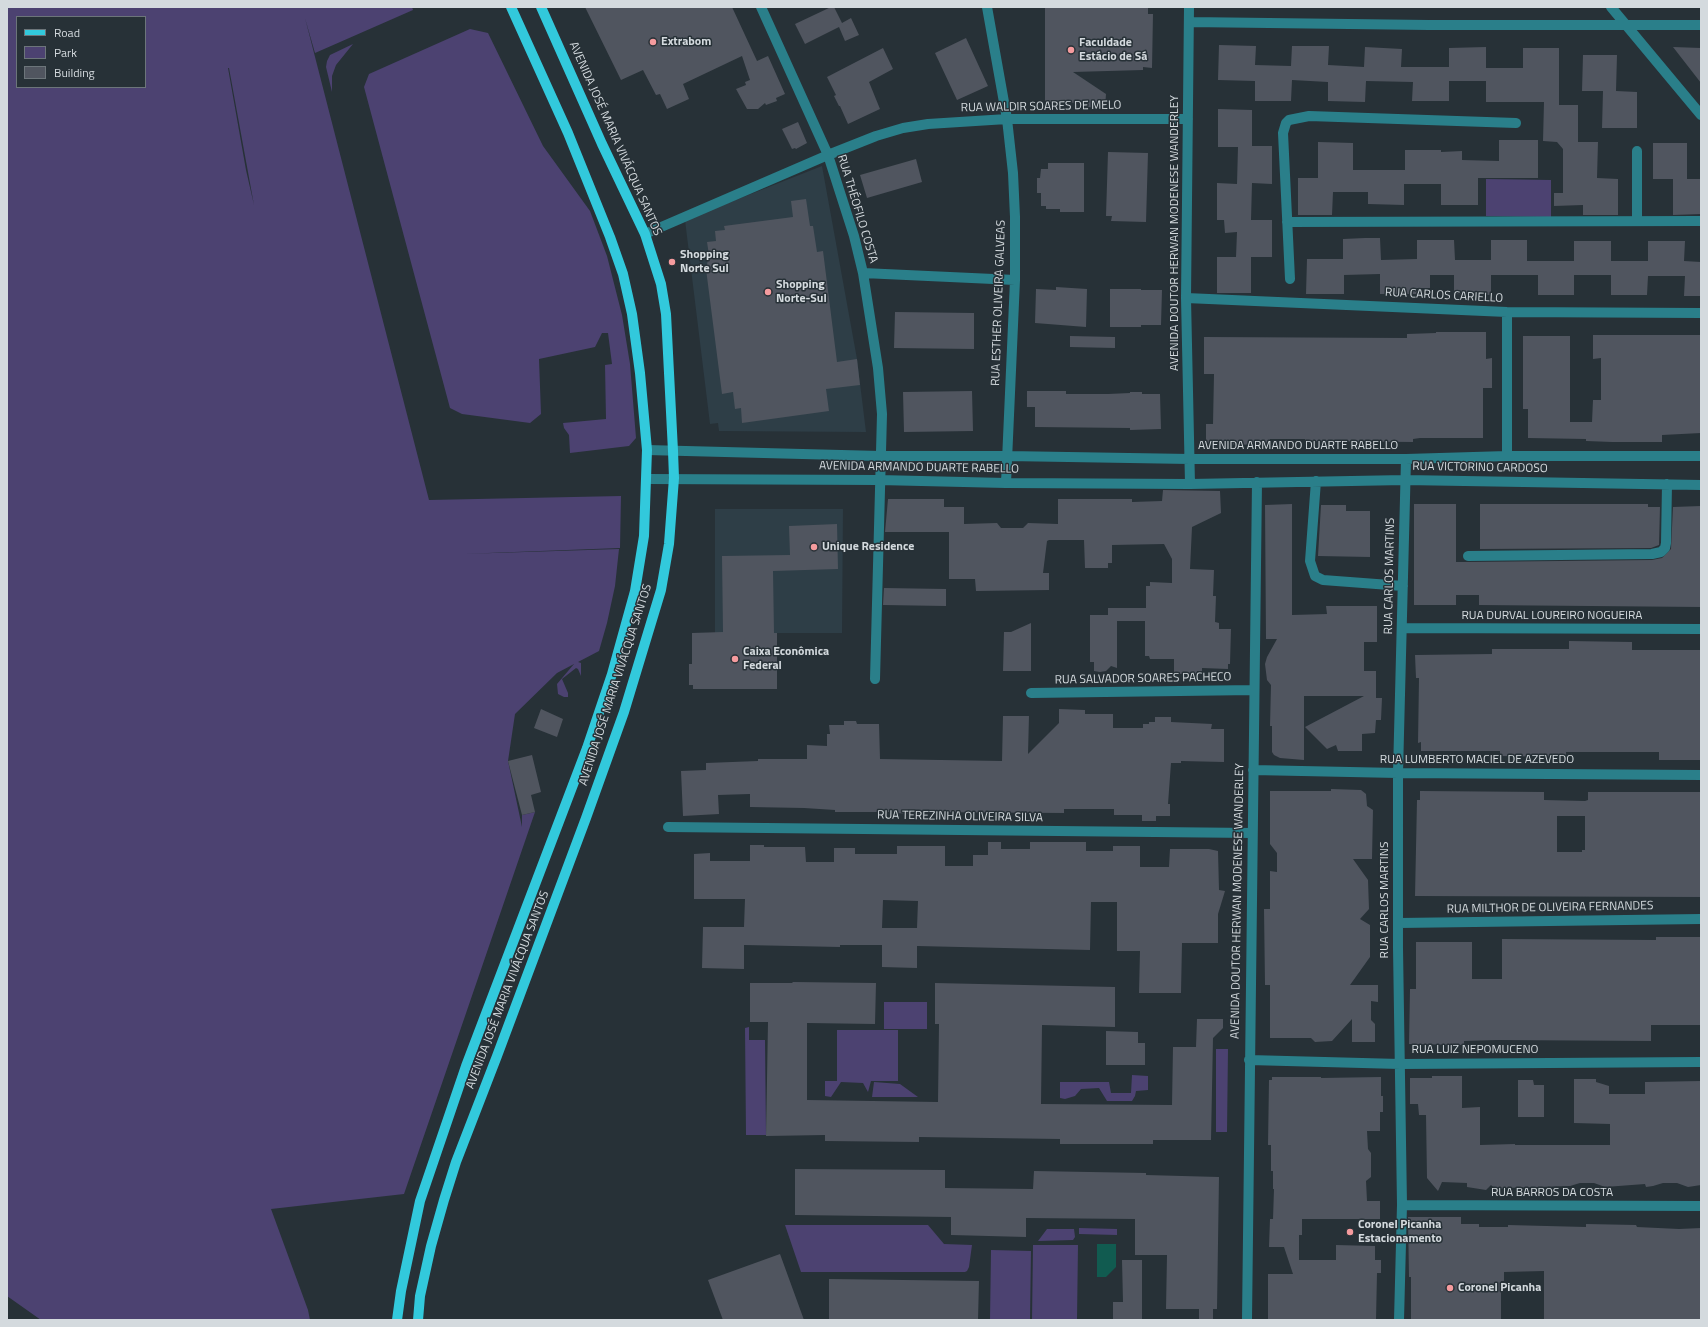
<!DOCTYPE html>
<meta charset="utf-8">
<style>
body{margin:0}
#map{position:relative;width:1708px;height:1327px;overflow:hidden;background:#273137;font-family:"Titillium Web",sans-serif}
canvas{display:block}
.frame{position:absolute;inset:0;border:8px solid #d4dade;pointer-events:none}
.legend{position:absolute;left:16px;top:16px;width:130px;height:72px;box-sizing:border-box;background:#273137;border:1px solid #6c757a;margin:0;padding:5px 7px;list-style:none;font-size:12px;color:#d4dade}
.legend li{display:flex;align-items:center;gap:8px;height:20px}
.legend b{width:20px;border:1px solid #6c757a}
</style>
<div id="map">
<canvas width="1708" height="1327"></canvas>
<div class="frame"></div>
<ul class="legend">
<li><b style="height:5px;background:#32c9dc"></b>Road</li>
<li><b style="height:11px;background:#4c4271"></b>Park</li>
<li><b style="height:11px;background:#50555f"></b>Building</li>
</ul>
</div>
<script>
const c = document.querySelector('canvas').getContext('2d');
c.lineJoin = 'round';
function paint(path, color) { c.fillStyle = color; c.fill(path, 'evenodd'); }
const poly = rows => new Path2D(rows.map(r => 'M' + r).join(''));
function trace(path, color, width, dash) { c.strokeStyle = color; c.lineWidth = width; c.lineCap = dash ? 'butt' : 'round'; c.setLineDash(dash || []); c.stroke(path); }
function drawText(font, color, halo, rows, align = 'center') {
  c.font = font + ' "Titillium Web",sans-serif'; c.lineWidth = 3; c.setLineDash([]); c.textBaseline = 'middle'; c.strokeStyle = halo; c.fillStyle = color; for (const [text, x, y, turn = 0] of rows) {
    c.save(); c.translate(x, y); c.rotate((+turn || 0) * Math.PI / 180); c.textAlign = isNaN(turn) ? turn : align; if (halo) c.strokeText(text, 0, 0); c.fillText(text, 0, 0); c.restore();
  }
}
const built = poly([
 [822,166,857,359,866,432,719,431,718,423,710,424,685,220],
 [715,509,843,509,842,633,715,633]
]);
const green = poly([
 [7,7,412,7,413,10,315,53,305,18,429,500,621,496,620,548,462,554,619,549,615,586,607,623,599,651,578,662,581,663,581,676,578,669,576,668,562,679,568,693,568,697,564,697,558,694,557,684,574,664,557,673,515,714,508,761,522,827,522,815,535,812,404,1194,271,1209,308,1310,310,1320,41,1320,7,1296],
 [17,17,145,17,145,87,17,87],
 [228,68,229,68,254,205,246,170],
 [470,29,488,33,543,146,590,211,607,256,622,315,630,364,636,438,629,446,570,453,569,435,564,428,563,423,606,419,605,365,612,364,608,333,602,333,595,347,539,359,541,414,530,423,462,414,450,408,364,87,369,74],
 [353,44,336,65,332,76,332,92,326,67,327,61,330,55],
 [1486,179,1551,180,1551,217,1486,216],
 [884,1002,927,1002,927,1029,884,1029],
 [749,1027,749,1040,765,1040,766,1135,746,1135,745,1028],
 [837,1030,898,1030,898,1081,871,1081,868,1092,863,1083,841,1082,831,1097,825,1096,825,1081,837,1081],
 [1216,1049,1228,1049,1227,1132,1216,1132],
 [1132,1075,1148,1076,1148,1090,1136,1091,1135,1096,1132,1101,1107,1101,1099,1088,1081,1089,1075,1096,1065,1099,1060,1098,1060,1082,1109,1082,1111,1093,1131,1093],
 [874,1082,900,1084,918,1097,872,1097],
 [785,1225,928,1225,944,1244,972,1245,969,1267,967,1271,965,1272,801,1272],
 [1079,1228,1117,1229,1117,1235,1079,1234],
 [1047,1229,1074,1229,1075,1237,1073,1240,1038,1241],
 [1033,1245,1078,1245,1077,1320,1032,1320],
 [991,1250,1031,1251,1030,1320,990,1320]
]);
const water = poly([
 [1097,1244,1116,1244,1116,1267,1106,1277,1097,1277]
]);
const building = poly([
 [585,7,732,7,757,61,768,56,785,94,776,98,777,101,766,105,765,103,758,109,747,109,736,89,746,85,745,82,750,80,742,56,683,84,689,99,667,109,660,94,656,95,643,70,621,80],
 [831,7,834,7,842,23,851,18,859,35,845,41,839,27,805,44,795,24],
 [1045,7,1148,7,1148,14,1153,14,1152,68,1143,67,1143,70,1073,72,1106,94,1105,108,1085,107,1085,103,1045,102],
 [966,38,988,86,957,100,935,53],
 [1219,45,1256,46,1255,65,1291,66,1292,46,1329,46,1328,65,1364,67,1365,47,1402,49,1401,67,1449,67,1449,48,1486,47,1486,68,1523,68,1523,48,1559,48,1559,105,1578,105,1578,142,1598,142,1597,178,1618,179,1618,215,1583,215,1583,205,1554,206,1554,193,1563,193,1563,149,1557,142,1543,141,1544,102,1486,102,1486,81,1449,81,1449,101,1412,101,1413,82,1366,81,1365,102,1328,101,1328,82,1292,80,1291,101,1255,101,1255,81,1218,80],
 [1673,47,1701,48,1701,83],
 [883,48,893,69,869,82,880,109,848,124,840,106,839,106,834,96,836,95,827,77],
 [1583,55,1617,55,1616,91,1637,92,1637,128,1602,128,1603,91,1582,91],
 [1218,109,1252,110,1252,146,1272,146,1272,184,1252,183,1251,220,1272,220,1272,257,1251,257,1251,293,1217,293,1217,257,1236,257,1237,232,1225,233,1224,220,1217,220,1217,183,1237,184,1238,147,1218,147],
 [798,122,807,143,796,149,795,148,792,149,782,129],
 [1499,140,1538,140,1538,178,1478,178,1478,205,1441,205,1441,184,1404,184,1404,205,1368,204,1368,192,1333,192,1332,215,1298,215,1298,178,1318,178,1318,142,1353,143,1353,170,1405,170,1405,150,1441,150,1441,152,1462,151,1462,160,1499,161],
 [1653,143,1687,143,1687,179,1701,179,1701,214,1673,215,1673,179,1653,179],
 [1108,152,1148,153,1146,222,1111,221,1112,216,1106,216],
 [916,159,922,182,867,198,860,175],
 [1048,163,1084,163,1084,212,1060,212,1060,209,1046,209,1046,206,1041,206,1041,193,1037,193,1037,178,1040,178,1041,169,1048,169],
 [806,199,810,226,813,226,817,252,823,251,837,362,857,359,860,385,826,389,829,411,742,423,741,408,735,409,733,392,722,394,706,269,709,255,707,242,716,241,715,231,725,230,724,226,793,217,791,201],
 [1365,238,1380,238,1381,260,1417,259,1417,240,1454,240,1455,260,1491,260,1491,240,1527,240,1527,261,1574,261,1574,241,1611,241,1611,261,1648,261,1648,241,1685,241,1684,261,1701,262,1701,291,1700,296,1684,296,1685,276,1648,276,1647,295,1611,295,1611,275,1574,275,1574,295,1538,295,1538,275,1491,275,1491,295,1454,294,1454,275,1430,275,1430,288,1417,288,1417,294,1380,294,1380,274,1344,275,1344,294,1306,294,1307,259,1343,259,1343,239],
 [1056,287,1087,289,1086,327,1035,323,1036,289,1056,290],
 [1110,289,1141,289,1141,290,1162,290,1161,325,1141,325,1141,327,1110,327],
 [895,312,974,313,974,349,894,348],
 [1436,332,1486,332,1486,359,1492,358,1492,388,1483,388,1483,438,1420,438,1413,439,1413,442,1305,441,1305,439,1270,439,1270,445,1206,444,1206,424,1213,424,1214,374,1204,374,1204,337,1407,338,1407,334,1436,333],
 [1593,335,1701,335,1701,433,1662,435,1662,442,1612,442,1586,441,1586,439,1528,438,1528,409,1523,409,1523,336,1570,336,1570,422,1592,422,1593,400,1601,400,1601,358,1593,359],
 [1070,336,1115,337,1115,348,1070,347],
 [972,391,973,431,904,432,903,392],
 [1027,391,1066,391,1066,394,1108,394,1130,393,1130,392,1142,392,1142,394,1160,394,1161,429,1130,430,1130,428,1035,427,1035,407,1027,407],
 [1163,490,1220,491,1221,513,1192,527,1190,569,1214,570,1213,596,1216,596,1215,622,1219,623,1219,629,1231,629,1230,664,1228,664,1228,669,1202,668,1202,671,1197,671,1197,674,1174,674,1174,659,1150,659,1149,656,1145,656,1145,621,1117,621,1117,668,1111,666,1106,671,1100,672,1094,671,1094,662,1090,662,1090,615,1108,615,1108,608,1146,608,1146,586,1150,586,1150,582,1172,583,1172,559,1164,544,1112,545,1112,563,1108,563,1108,568,1085,568,1084,540,1049,540,1047,541,1043,573,1049,573,1049,590,976,591,975,579,949,579,949,532,885,532,888,499,944,499,944,507,964,507,964,524,997,523,1001,528,1023,528,1028,523,1058,524,1058,499,1132,499,1132,502,1162,501],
 [1292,504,1292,615,1327,614,1326,606,1377,606,1377,642,1364,642,1364,671,1376,671,1376,698,1382,698,1381,720,1376,720,1375,733,1362,734,1362,751,1338,751,1336,745,1327,749,1305,727,1364,696,1304,696,1304,760,1280,758,1274,755,1272,752,1272,726,1270,726,1271,685,1267,680,1265,664,1267,657,1277,639,1266,639,1265,505],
 [1414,504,1456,504,1456,562,1468,562,1652,560,1662,558,1671,549,1673,507,1701,506,1701,607,1479,605,1479,595,1456,595,1456,605,1414,605],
 [1480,504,1648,504,1648,507,1660,507,1659,545,1651,548,1480,549],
 [1321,505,1346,505,1346,511,1370,511,1370,557,1318,556],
 [837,524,838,569,773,571,774,633,777,633,777,689,693,689,693,685,689,685,689,664,692,664,692,633,723,632,722,556,790,555,789,526],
 [884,588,946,589,946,606,883,605],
 [1031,623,1031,671,1003,671,1004,632,1011,632],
 [1569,641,1632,642,1632,650,1701,650,1701,760,1659,760,1659,752,1566,752,1566,757,1500,756,1500,751,1421,751,1421,742,1418,743,1419,678,1416,678,1415,655,1492,654,1492,649,1569,649],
 [541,709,563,719,557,737,534,728],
 [1059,709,1085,710,1085,714,1113,714,1113,728,1143,728,1143,724,1149,724,1149,722,1155,722,1155,717,1171,717,1171,722,1212,724,1211,729,1224,729,1224,762,1181,761,1181,763,1171,763,1168,804,1170,804,1170,816,1156,816,1156,821,1142,821,1142,815,1114,815,1114,809,1064,809,1064,813,924,812,924,814,891,813,891,812,835,812,835,810,804,808,750,807,750,794,718,795,719,814,683,816,681,771,706,770,706,763,758,761,758,759,807,759,807,745,827,746,827,734,830,734,829,725,844,725,844,721,856,721,857,724,879,724,880,759,1002,761,1003,716,1029,716,1028,754,1059,723],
 [532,755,541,792,531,795,535,812,522,815,508,761],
 [1331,789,1361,790,1366,794,1367,806,1373,810,1372,859,1353,859,1368,880,1369,909,1360,919,1370,925,1370,957,1350,985,1378,985,1378,1002,1371,1001,1371,1020,1375,1024,1375,1042,1352,1042,1352,1019,1332,1041,1315,1042,1311,1038,1270,1038,1270,985,1265,985,1264,909,1270,909,1270,871,1277,872,1277,853,1270,844,1270,791,1331,791],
 [1420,791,1544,792,1544,800,1585,801,1588,800,1588,792,1701,792,1701,897,1415,896,1417,800,1420,800],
 [1557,816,1585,816,1585,850,1582,850,1582,852,1557,852],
 [988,842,1001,842,1001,849,1030,849,1030,842,1086,842,1086,851,1113,851,1113,846,1140,846,1140,867,1169,867,1170,849,1209,849,1218,851,1219,890,1225,891,1218,914,1218,943,1182,943,1181,993,1139,993,1140,951,1117,951,1117,902,1091,902,1090,950,917,946,917,968,882,967,882,945,840,945,840,947,744,945,744,969,702,968,703,927,744,927,745,899,694,899,694,854,710,853,710,861,750,861,750,845,764,845,764,847,805,847,806,862,834,862,834,848,855,848,855,854,897,854,897,846,945,846,945,866,973,866,973,855,988,855],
 [883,900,918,901,917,928,882,928],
 [1656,937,1701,937,1701,1025,1651,1025,1651,1041,1497,1040,1464,1041,1464,1045,1409,1044,1410,989,1416,989,1416,942,1472,942,1472,979,1502,979,1502,939,1656,940],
 [793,982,876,983,875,1024,807,1023,807,1100,938,1102,939,1024,935,1024,935,983,1115,987,1115,1027,1042,1025,1041,1104,1172,1105,1173,1047,1196,1047,1197,1019,1223,1019,1223,1028,1213,1038,1211,1140,1153,1140,1153,1144,1060,1144,1060,1139,919,1137,919,1142,825,1141,825,1135,766,1136,768,1022,750,1022,750,983,792,983],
 [1106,1031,1138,1032,1138,1043,1145,1043,1145,1065,1106,1065],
 [1432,1076,1462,1076,1462,1108,1480,1107,1480,1145,1515,1144,1515,1145,1610,1145,1610,1124,1574,1123,1574,1079,1596,1079,1596,1082,1609,1086,1609,1094,1645,1094,1645,1082,1701,1081,1701,1185,1688,1187,1677,1183,1663,1183,1653,1186,1646,1187,1645,1184,1605,1187,1594,1183,1580,1183,1570,1186,1506,1188,1496,1190,1491,1185,1486,1190,1467,1187,1467,1183,1442,1182,1438,1191,1427,1178,1426,1115,1419,1115,1418,1104,1410,1104,1410,1078,1432,1078],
 [1272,1077,1321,1077,1321,1078,1381,1077,1381,1096,1383,1096,1383,1112,1380,1112,1380,1131,1367,1131,1368,1149,1371,1153,1371,1177,1366,1181,1367,1201,1380,1201,1380,1219,1302,1219,1302,1235,1299,1235,1299,1260,1336,1260,1336,1245,1375,1246,1375,1260,1381,1260,1381,1273,1377,1273,1376,1320,1268,1320,1268,1274,1293,1274,1284,1247,1269,1247,1270,1219,1273,1219,1274,1189,1273,1189,1273,1171,1271,1171,1271,1145,1268,1145,1269,1080,1272,1080],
 [1518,1080,1533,1080,1534,1085,1544,1085,1544,1117,1518,1117],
 [795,1169,945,1170,945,1188,1033,1189,1034,1171,1146,1173,1146,1175,1219,1177,1217,1309,1213,1309,1213,1320,1199,1320,1199,1309,1166,1309,1167,1255,1135,1255,1135,1219,1026,1218,1026,1237,951,1235,951,1217,795,1215],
 [1408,1217,1461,1217,1461,1224,1479,1224,1479,1227,1508,1227,1508,1225,1586,1227,1586,1224,1636,1225,1637,1227,1679,1229,1701,1228,1701,1320,1544,1320,1544,1271,1504,1272,1504,1281,1501,1281,1501,1320,1411,1320,1411,1277,1409,1277],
 [780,1254,804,1320,723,1320,708,1280],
 [1122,1260,1142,1260,1142,1320,1113,1320,1113,1302,1123,1302],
 [829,1279,979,1281,978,1320,829,1320]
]);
const minor = poly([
 [761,7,828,155,854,236,863,273,878,368,882,414,875,679],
 [987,7,1007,119,1013,173,1015,217,1015,280,1006,483],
 [1189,7,1186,298,1190,484],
 [1611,7,1701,115],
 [1189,22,1429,25,1701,25],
 [1637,220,1637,151],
 [1287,222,1701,221],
 [645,234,828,155,876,136,903,128,928,124,1007,119,1188,119],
 [863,273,1015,280],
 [1290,279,1283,133,1286,123,1289,120,1309,116,1516,123],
 [1186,298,1507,312,1701,313],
 [647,450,880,456,1007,456,1190,459,1406,459,1507,456,1701,456],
 [1507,456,1507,312],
 [647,479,879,480,1006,483,1190,484,1405,480,1701,485],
 [1316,481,1310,561,1315,576,1323,580,1403,586],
 [1468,556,1652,554,1661,552,1665,548,1666,543,1667,484],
 [1402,628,1701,629],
 [1031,693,1254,690],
 [1253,770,1398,773,1701,775],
 [668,827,1252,833],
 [1399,923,1701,919],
 [1249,1060,1400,1064,1701,1062],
 [1402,1205,1701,1206],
 [1247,1320,1257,482],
 [1399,1320,1402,1205,1398,948,1398,773,1406,459]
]);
const major = poly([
 [397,1320,401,1291,420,1201,466,1066,587,748,612,674,635,591,644,536,647,450,640,373,632,314,623,274,610,237,568,133,511,7],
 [418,1320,420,1296,431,1246,444,1200,456,1162,497,1056,586,818,624,712,661,590,669,544,674,478,673,451,666,314,661,284,645,234,602,144,541,7]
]);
const markers = [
 [653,42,4,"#f59b9e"],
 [1071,50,4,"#f59b9e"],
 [672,262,4,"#f59b9e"],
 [768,292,4,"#f59b9e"],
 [814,547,4,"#f59b9e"],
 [735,659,4,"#f59b9e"],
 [1350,1232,4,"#f59b9e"],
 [1450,1288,4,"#f59b9e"]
];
const poiNames = [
 ["Extrabom",661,42],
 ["Faculdade",1079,43],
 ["Estácio de Sá",1079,57],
 ["Shopping",680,255],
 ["Norte Sul",680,269],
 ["Shopping",776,285],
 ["Norte-Sul",776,299],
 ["Unique Residence",822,547],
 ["Caixa Econômica",743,652],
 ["Federal",743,666],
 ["Coronel Picanha",1358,1225],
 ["Estacionamento",1358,1239],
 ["Coronel Picanha",1458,1288]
];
const streetNames = [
 ["RUA WALDIR SOARES DE MELO",1041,107,-1],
 ["AVENIDA JOSÉ MARIA VIVÁCQUA SANTOS",615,139,66],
 ["RUA THÉOFILO COSTA",857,209,73],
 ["AVENIDA DOUTOR HERWAN MODENESE WANDERLEY",1175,233,-90],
 ["RUA CARLOS CARIELLO",1444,296,3],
 ["RUA ESTHER OLIVEIRA GALVEAS",999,303,-88],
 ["AVENIDA ARMANDO DUARTE RABELLO",1298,446],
 ["AVENIDA ARMANDO DUARTE RABELLO",919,468,1],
 ["RUA VICTORINO CARDOSO",1480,468,1],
 ["RUA CARLOS MARTINS",1390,576,-89],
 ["RUA DURVAL LOUREIRO NOGUEIRA",1552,616],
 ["RUA SALVADOR SOARES PACHECO",1143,679,-1],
 ["AVENIDA JOSÉ MARIA VIVÁCQUA SANTOS",616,685,-72],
 ["RUA LUMBERTO MACIEL DE AZEVEDO",1477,760],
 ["RUA TEREZINHA OLIVEIRA SILVA",960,817,1],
 ["RUA CARLOS MARTINS",1385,900,-90],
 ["AVENIDA DOUTOR HERWAN MODENESE WANDERLEY",1238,901,-89],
 ["RUA MILTHOR DE OLIVEIRA FERNANDES",1550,908,-1],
 ["AVENIDA JOSÉ MARIA VIVÁCQUA SANTOS",508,990,-69],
 ["RUA LUIZ NEPOMUCENO",1475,1050],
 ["RUA BARROS DA COSTA",1552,1193]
];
paint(built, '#2e3e47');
paint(green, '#4c4271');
paint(water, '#115b50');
paint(building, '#50555f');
trace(minor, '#2a7f8a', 10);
trace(major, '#32c9dc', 10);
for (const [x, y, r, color] of markers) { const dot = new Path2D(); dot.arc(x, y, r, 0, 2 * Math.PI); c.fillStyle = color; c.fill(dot); trace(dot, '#273137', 1.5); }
drawText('bold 12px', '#d4dade', '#273137', poiNames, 'left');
drawText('12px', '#d4dade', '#273137', streetNames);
</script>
